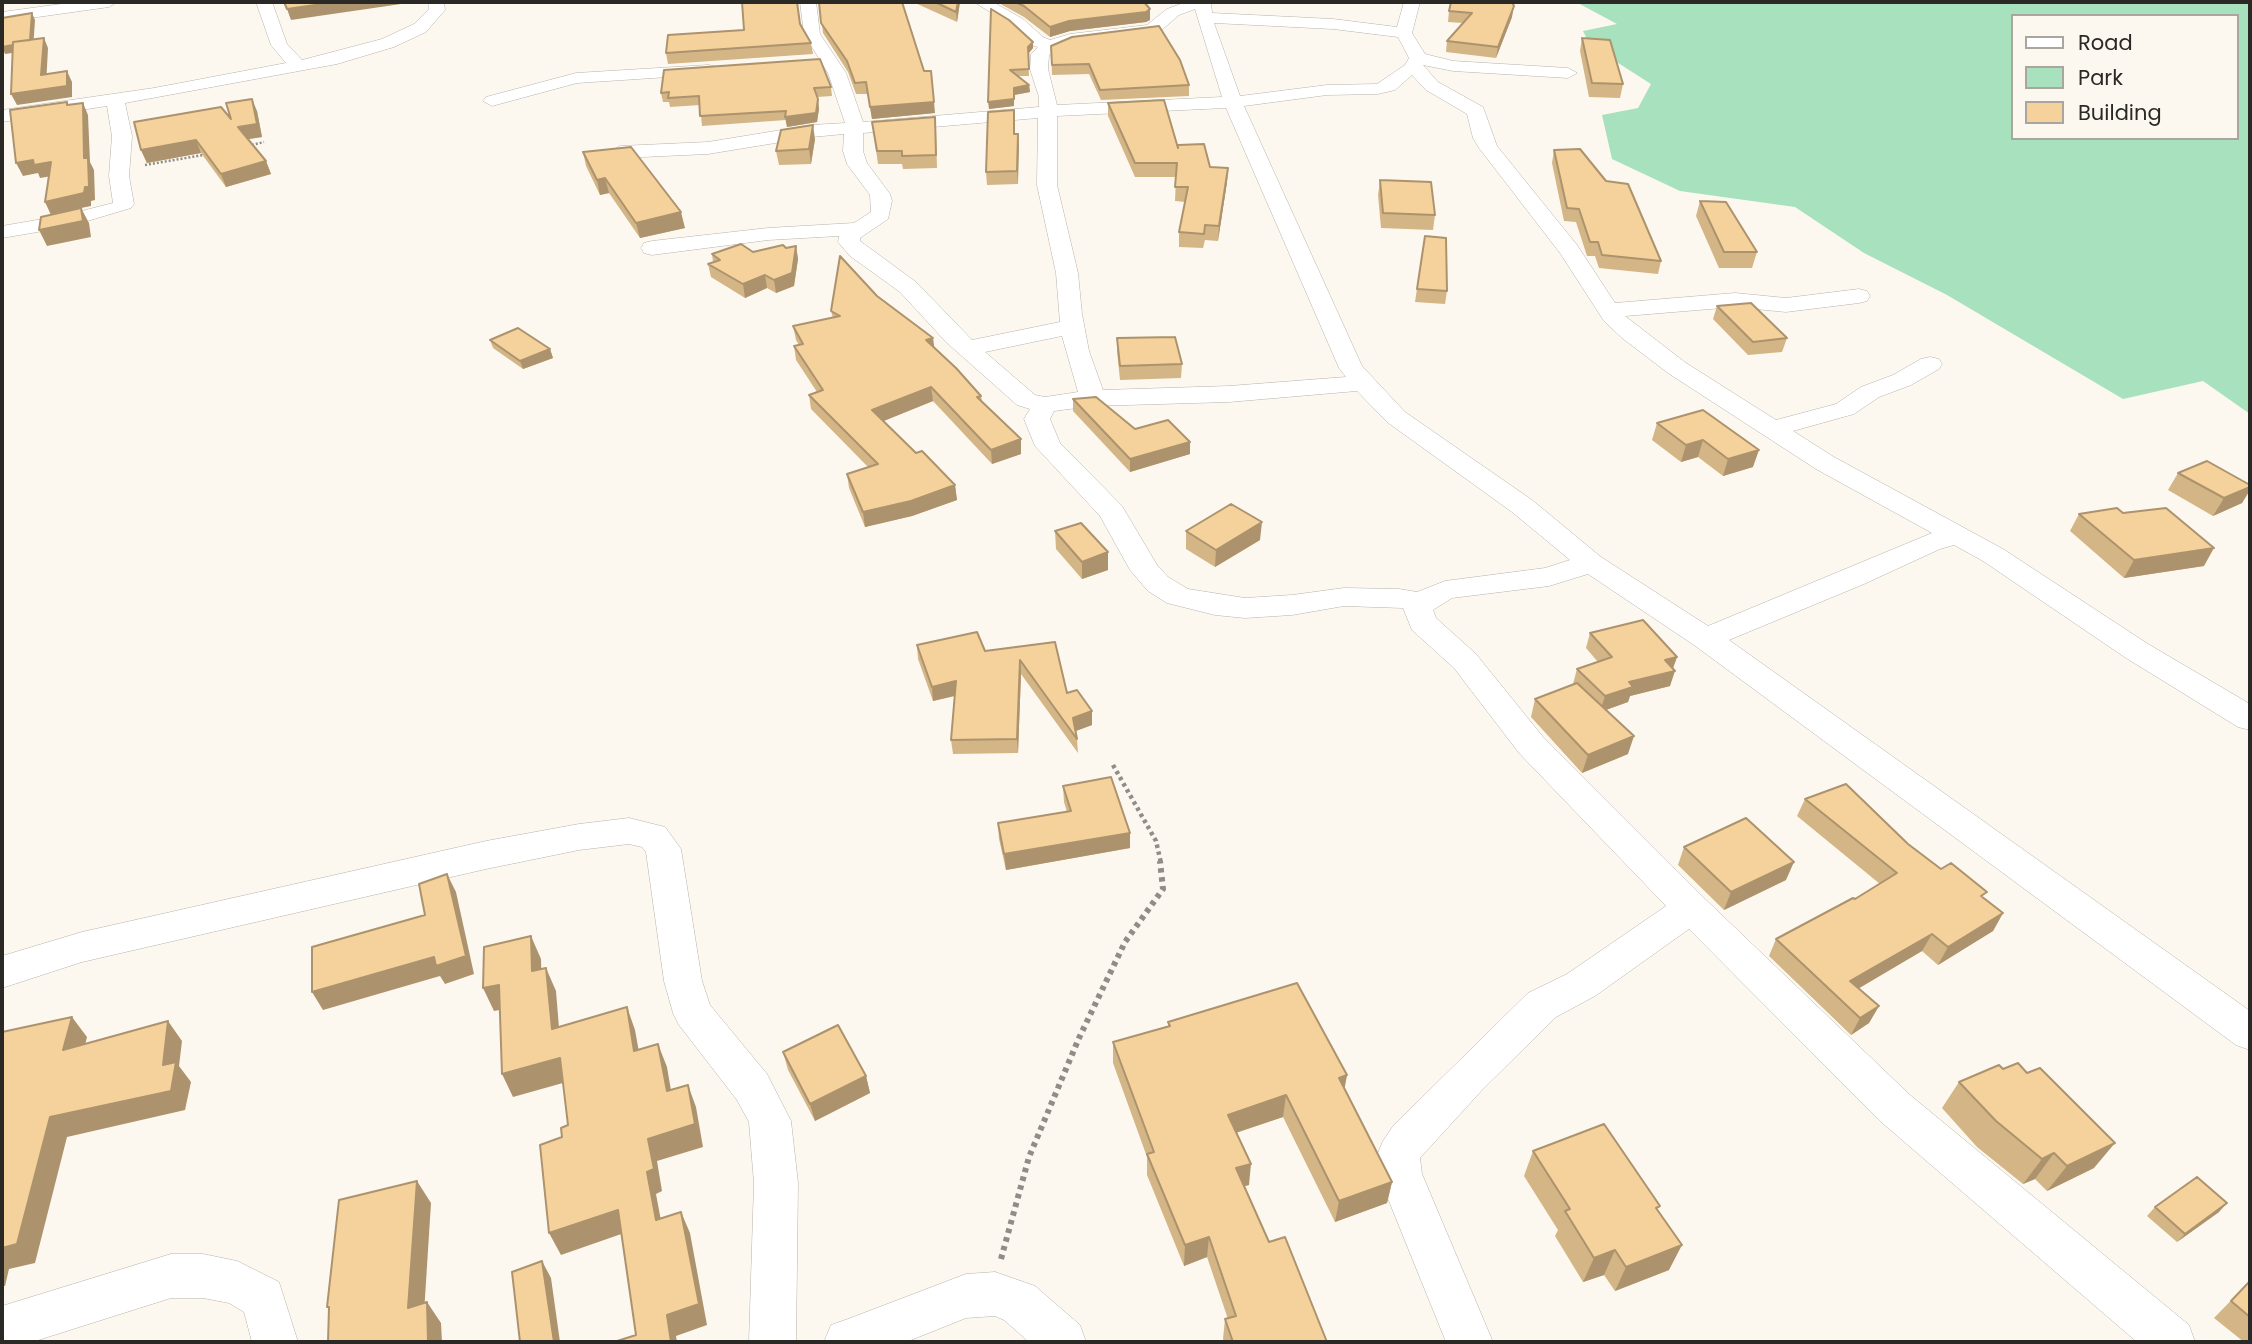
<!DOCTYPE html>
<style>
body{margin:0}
#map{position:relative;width:2252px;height:1344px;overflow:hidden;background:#fdf8ef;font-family:Poppins,sans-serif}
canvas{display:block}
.frame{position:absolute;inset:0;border:4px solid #2b2926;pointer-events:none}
.legend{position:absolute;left:2011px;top:14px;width:228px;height:126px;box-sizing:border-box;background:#fdf8ef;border:2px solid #a9a59f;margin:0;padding:9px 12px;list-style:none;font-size:21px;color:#2b2926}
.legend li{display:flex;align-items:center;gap:14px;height:35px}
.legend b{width:35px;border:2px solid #a9a59f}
</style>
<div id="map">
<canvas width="2252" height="1344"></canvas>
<div class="frame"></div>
<ul class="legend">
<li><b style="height:9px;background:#fff"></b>Road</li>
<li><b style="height:19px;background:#a7e1bd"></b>Park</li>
<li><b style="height:19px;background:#f5d29c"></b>Building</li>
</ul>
</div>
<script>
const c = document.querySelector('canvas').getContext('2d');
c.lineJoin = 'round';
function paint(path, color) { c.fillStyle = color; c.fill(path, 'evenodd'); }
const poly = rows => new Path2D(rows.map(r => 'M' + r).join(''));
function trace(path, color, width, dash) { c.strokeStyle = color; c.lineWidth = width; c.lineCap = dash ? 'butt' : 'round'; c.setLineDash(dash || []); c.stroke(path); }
const green = poly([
 [1576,2,2250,2,2250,414,2203,381,2123,399,1947,295,1864,253,1795,207,1680,191,1612,159,1602,115,1638,108,1651,84,1590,45,1583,31,1617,24],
 [2012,16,2236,16,2236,138,2012,138]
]);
const pathFar2 = poly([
 [248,146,264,142],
 [145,165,209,154]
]);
const pathFar1 = poly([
 [1113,765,1156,841,1161,863]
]);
const path = poly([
 [1001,1259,1029,1157,1079,1038,1125,942,1163,889,1160,861]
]);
const street = poly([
 [76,2,117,2,109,7,2,22,2,12,76,2],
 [256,2,272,2,287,44,302,60,382,39,414,24,429,9,428,2,444,2,445,10,426,32,394,47,337,64,125,103,132,136,129,176,134,204,131,208,67,227,2,238,2,226,66,215,113,203,109,176,112,136,107,106,2,122,2,110,154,88,286,63,271,45,256,2],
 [800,2,816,2,820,34,846,73,863,122,1039,107,1039,97,1030,69,1031,54,1038,47,1031,45,1011,25,974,2,993,2,1023,19,1043,37,1050,40,1070,34,1147,25,1167,9,1186,2,1211,2,1212,13,1333,19,1397,27,1404,2,1420,2,1412,33,1425,54,1453,61,1568,68,1577,73,1568,78,1453,71,1423,65,1438,82,1483,107,1497,146,1577,245,1615,303,1735,293,1786,298,1859,289,1867,291,1870,296,1867,301,1859,303,1786,312,1735,307,1625,316,1686,363,1776,420,1836,404,1861,387,1893,375,1921,359,1930,357,1939,359,1942,364,1939,369,1911,385,1879,397,1854,414,1793,431,1834,457,2003,549,2148,644,2250,704,2250,730,2238,727,2126,658,1983,561,1954,545,1940,549,1864,584,1729,640,2250,1011,2250,1050,2236,1045,1694,645,1588,574,1549,586,1452,598,1433,610,1436,618,1476,654,1543,737,1704,898,1910,1095,2189,1325,2195,1342,2137,1342,1880,1121,1689,929,1595,996,1556,1017,1483,1089,1420,1158,1422,1174,1493,1342,1446,1342,1378,1174,1377,1155,1383,1141,1393,1126,1528,993,1567,974,1666,906,1519,753,1454,668,1412,630,1403,608,1344,606,1292,615,1245,618,1215,615,1167,603,1148,591,1130,570,1100,516,1035,446,1024,419,1030,409,1017,405,946,342,900,292,850,256,838,242,839,236,768,240,652,255,644,253,641,248,644,243,652,241,768,228,854,223,871,212,870,195,847,164,843,151,844,134,812,137,708,154,620,158,610,152,620,146,708,142,812,125,845,123,828,73,804,34,800,2],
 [1195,9,1222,97,1057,105,1048,69,1049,55,1056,49,1072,44,1157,34,1179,15,1195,9],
 [1214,23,1333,29,1398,37,1409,58,1405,65,1377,84,1327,85,1240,96,1214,23],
 [1412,75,1426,90,1467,114,1473,138,1479,148,1560,253,1604,321,1622,338,1668,373,1816,469,1932,533,1708,626,1601,557,1532,500,1405,412,1362,366,1244,106,1327,95,1378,94,1395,90,1412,75],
 [1226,108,1339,368,1346,377,1229,386,1103,390,1089,351,1082,314,1078,273,1057,185,1057,116,1226,108],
 [1038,118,1037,185,1056,273,1060,322,972,340,916,282,860,241,860,238,888,219,892,201,890,194,867,163,863,151,863,133,1038,118],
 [1062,336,1078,392,1045,397,1035,395,985,352,1062,336],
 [1357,391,1387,422,1512,512,1570,560,1545,568,1445,581,1417,592,1399,589,1344,588,1292,595,1245,598,1188,589,1168,577,1157,565,1122,506,1060,443,1050,419,1054,411,1092,406,1229,402,1357,391],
 [708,65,714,66,717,70,714,74,577,83,492,106,483,101,486,97,576,73,708,65],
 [629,818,665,827,681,849,702,981,710,1005,767,1074,791,1121,798,1183,796,1342,749,1342,754,1183,749,1122,737,1100,679,1025,673,1013,664,981,646,852,642,847,629,844,579,850,486,869,82,962,2,988,2,956,82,932,486,841,579,824,629,818],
 [171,1254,203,1254,237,1261,279,1282,298,1342,252,1342,244,1312,229,1303,203,1298,171,1298,32,1342,2,1342,2,1306,171,1254],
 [995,1272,1035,1286,1080,1325,1086,1342,1029,1342,1004,1320,995,1316,966,1318,906,1342,824,1342,831,1325,848,1319,966,1274,995,1272]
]);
const wall = poly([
 [797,2,800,24,811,43,813,54,668,64,666,53,744,30],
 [819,2,935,113,872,119,868,94,856,94,848,72,823,33],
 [913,2,960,2,957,22],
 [997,2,1144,2,1150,9,1150,20,1146,22,1070,31,1050,37,1024,17],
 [991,9,1033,42,1033,48,1028,54,1029,76,1018,76,1029,85,1030,92,1014,95,1014,106,989,109],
 [1449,11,1512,17,1496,58,1446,52,1447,41,1463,23,1448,22],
 [1582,38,1623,84,1620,98,1589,97,1580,51],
 [1051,46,1189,85,1189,96,1101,100,1089,74,1052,75],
 [831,87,832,96,817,97,819,109,817,122,787,127,786,120,702,126,700,105,670,107,669,102,663,102,661,93],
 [1108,103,1178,148,1210,167,1228,168,1227,182,1218,241,1205,240,1203,248,1179,247,1179,232,1185,202,1175,201,1176,177,1135,177,1108,116],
 [257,111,262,137,248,139,266,161,271,174,226,187,201,153,147,163,141,150],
 [872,122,936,129,937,168,903,169,902,164,878,164],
 [1018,134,1018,184,987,185,986,172],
 [815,139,811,164,779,165,776,151],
 [1554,150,1661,261,1658,274,1599,268,1595,256,1587,256,1576,222,1564,221,1552,163],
 [583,152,685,228,640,238,609,193,600,195,586,166],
 [1380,180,1435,215,1433,230,1381,228,1378,195],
 [1700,201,1757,252,1752,268,1719,268,1696,216],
 [1425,236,1447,291,1445,304,1415,302],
 [796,246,798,259,794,286,776,293,767,288,745,298,711,277,708,264,713,262,712,254,753,252],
 [877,296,934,348,981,396,982,401,1021,439,1021,454,992,464,933,401,883,421,916,453,955,485,957,500,912,516,865,527,849,488,847,474,868,467,811,409,809,395,817,392,796,360,794,346,799,345,796,340,793,326,833,318,831,311],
 [1717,306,1787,338,1782,352,1748,355,1713,319],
 [1117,338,1182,364,1181,378,1120,380,1117,351],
 [490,340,550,349,553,358,523,369,493,348],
 [1073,399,1135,429,1190,454,1130,472,1073,411],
 [1703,410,1753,467,1723,476,1698,457,1681,462,1652,440,1657,423],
 [2178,473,2250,485,2250,490,2242,503,2213,516,2168,490],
 [2123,513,2204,566,2124,578,2070,531,2079,514],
 [1055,531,1108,552,1108,570,1082,579,1056,549],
 [1186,531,1260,540,1215,567,1186,549],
 [1590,633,1677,657,1673,668,1670,686,1630,696,1628,702,1606,710,1628,754,1582,773,1531,717,1535,699,1573,684,1577,669,1598,662,1586,648],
 [1055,642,1067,693,1092,711,1092,725,1076,731,1077,739,1078,753,1021,674,1018,753,953,754,951,740,955,696,933,701,918,659,917,645,985,651],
 [1063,786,1130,833,1130,848,1006,870,999,839,998,823,1067,812,1064,802],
 [1805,799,1908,844,1941,869,1984,898,2003,913,1993,931,1938,965,1922,951,1858,988,1879,1006,1869,1023,1851,1035,1769,956,1776,939,1855,899,1880,884,1797,816],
 [1684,847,1786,880,1724,910,1678,865],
 [1168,1022,1347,1075,1344,1089,1392,1182,1387,1203,1335,1222,1283,1117,1236,1133,1249,1185,1244,1186,1269,1242,1327,1342,1224,1342,1223,1339,1225,1319,1228,1319,1207,1257,1184,1266,1147,1175,1147,1157,1113,1063,1113,1042,1168,1026],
 [783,1052,866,1076,870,1093,815,1121,788,1070],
 [1959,1082,2094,1168,2047,1191,2035,1179,2023,1184,1977,1147,1942,1108],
 [1533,1151,1658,1210,1669,1270,1615,1291,1604,1275,1583,1282,1555,1236,1558,1230,1524,1176],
 [2155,1207,2219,1212,2177,1242,2147,1216],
 [2250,1281,2250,1342,2244,1342,2214,1318]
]);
const shadedWall = poly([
 [336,2,407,2,408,3,291,20,287,9],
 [958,2,960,2,957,22,956,12],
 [1514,6,1512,17,1496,58,1498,47],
 [1150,9,1150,20,1146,22,1070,31,1050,37,1050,27,1069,21],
 [32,13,35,20,33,50,5,54,2,47],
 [44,38,48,48,46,86,41,75],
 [1033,42,1033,48,1028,54,1028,47],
 [67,71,72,82,72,97,17,105,11,94],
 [1029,85,1030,92,1014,95,1014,88],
 [252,99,257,111,262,137,243,140,238,127],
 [818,99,819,109,817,122,787,127,785,117],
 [1014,99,1014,106,989,109,988,102],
 [934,102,935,113,872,119,870,107],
 [83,103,88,115,90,162,94,170,95,200,91,201,91,206,81,208,89,223,91,237,47,246,39,230,51,215,45,202,85,187],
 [813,125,815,139,811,164,809,149],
 [1018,134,1019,146,1018,184,1017,171],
 [196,140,201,153,147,163,141,150],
 [33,160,51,162,58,175,40,178,38,173,23,176,16,163],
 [266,161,271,174,226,187,221,174],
 [1228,168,1227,182,1218,241,1219,226],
 [605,178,609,193,600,195,597,180],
 [681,212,685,228,640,238,636,223],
 [796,246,798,259,794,286,776,293,774,280],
 [765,275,767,288,745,298,743,284],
 [933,338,935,352,926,340],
 [550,349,553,358,523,369,520,361],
 [931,387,933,401,874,425,872,410],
 [1021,439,1021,454,992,464,991,450],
 [1703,440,1698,457,1681,462,1686,445],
 [1190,442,1190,454,1130,472,1130,459],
 [1759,450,1753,467,1723,476,1728,459],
 [955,485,957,500,912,516,865,527,863,512],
 [2250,487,2250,490,2242,503,2213,516,2224,498],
 [1262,522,1260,540,1215,567,1216,550],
 [2214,548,2204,566,2124,578,2134,560],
 [1108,552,1108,570,1082,579,1082,562],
 [1677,657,1672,671,1675,671,1670,686,1630,696,1628,702,1600,712,1605,696,1665,660],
 [1020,660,1021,674,1018,753,1017,739],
 [956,681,958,695,933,701,932,687],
 [1092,711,1092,725,1073,732,1073,718],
 [1634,736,1628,754,1582,773,1588,755],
 [1130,833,1130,848,1006,870,1004,854],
 [1794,862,1786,880,1724,910,1731,892],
 [447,874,456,892,474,974,445,984,440,976,323,1010,312,992,434,957],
 [2003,913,1993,931,1938,965,1948,947],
 [1932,934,1922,951,1841,999,1850,981],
 [531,936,541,959,542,994,532,971],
 [546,968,556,991,561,1052,552,1029],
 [499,985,510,1008,494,1011,483,988],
 [1879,1006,1869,1023,1851,1035,1860,1018],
 [627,1007,635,1030,643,1074,634,1051],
 [72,1017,87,1037,79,1070,63,1050],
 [168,1021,182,1041,179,1066,191,1082,185,1110,67,1137,35,1263,9,1269,5,1286,2,1286,2,1248,50,1117,163,1065],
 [658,1044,667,1067,675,1114,667,1091],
 [560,1058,570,1081,513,1097,502,1074],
 [1347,1075,1343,1097,1339,1078],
 [866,1076,870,1093,815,1121,810,1104],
 [688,1085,696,1107,703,1147,657,1161,662,1191,656,1194,665,1242,656,1220,647,1172,648,1139],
 [1286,1095,1283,1117,1226,1136,1228,1115],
 [2115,1143,2094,1168,2047,1191,2067,1166],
 [2054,1153,2035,1179,2023,1184,2042,1159],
 [1251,1164,1249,1185,1234,1189,1236,1168],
 [417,1181,431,1203,423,1329,408,1308],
 [1392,1182,1387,1203,1335,1222,1339,1201],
 [2227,1203,2219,1212,2177,1242,2185,1234],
 [618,1210,627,1232,561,1255,549,1233],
 [681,1212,690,1233,707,1325,676,1336,677,1342,671,1342,667,1315],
 [1209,1237,1207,1257,1184,1266,1185,1245],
 [1682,1245,1669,1270,1615,1291,1626,1267],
 [1615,1250,1604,1275,1583,1282,1594,1258],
 [542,1261,551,1278,560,1342,554,1342],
 [427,1302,441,1323,442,1342,428,1342]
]);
const building = poly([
 [284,2,336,2,287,9,284,2],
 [742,2,797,2,800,24,811,43,666,53,668,35,744,30,742,2],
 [819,2,902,2,924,71,931,71,934,102,870,107,866,82,855,83,847,61,821,23,819,2],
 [935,2,958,2,956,12,935,2],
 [1015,2,1144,2,1150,9,1146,12,1069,21,1050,27,1024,6,1015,2],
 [1451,2,1512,2,1514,6,1498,47,1447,41,1472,13,1449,11,1451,2],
 [991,9,1009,20,1033,42,1028,47,1029,69,1010,70,1029,85,1014,88,1014,99,988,102,991,9],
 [32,13,30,40,13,42,13,45,2,47,2,18,32,13],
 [1159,26,1180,60,1189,85,1100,90,1089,64,1052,65,1051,46,1072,37,1159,26],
 [44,38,41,75,67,71,67,86,11,94,13,42,44,38],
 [1582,38,1610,40,1623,84,1592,83,1582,38],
 [820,59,831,87,814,88,818,99,816,113,785,117,786,111,700,116,699,96,668,98,669,92,661,93,664,70,820,59],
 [252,99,257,124,238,127,266,161,221,174,196,140,141,150,134,122,221,107,231,119,226,103,252,99],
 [1164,100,1178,148,1178,145,1204,144,1210,167,1228,168,1219,226,1205,225,1204,234,1179,232,1188,187,1175,187,1177,163,1135,163,1108,103,1164,100],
 [67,102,67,105,83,103,84,158,88,158,89,187,85,187,84,193,45,202,51,162,34,165,33,160,16,163,10,110,67,102],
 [1014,110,1014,134,1018,134,1017,171,986,172,988,112,1014,110],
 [935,117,936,155,902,156,902,151,877,151,872,122,935,117],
 [813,125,809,149,776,151,781,130,813,125],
 [631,147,681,212,636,223,605,178,597,180,583,152,631,147],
 [1580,149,1606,181,1628,184,1661,261,1602,255,1598,242,1590,242,1579,209,1567,208,1554,150,1580,149],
 [1380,180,1431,182,1435,215,1383,213,1380,180],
 [1700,201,1726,202,1757,252,1724,252,1700,201],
 [81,208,83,221,39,230,41,217,81,208],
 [1425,236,1446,238,1447,291,1417,289,1425,236],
 [741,244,753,252,783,245,786,248,796,246,792,273,774,280,765,275,743,284,708,264,720,260,712,254,741,244],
 [840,256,877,296,933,338,926,340,956,368,981,396,977,397,1021,439,991,450,931,387,872,410,916,453,922,451,955,485,911,501,863,512,847,474,878,464,809,395,823,390,794,346,803,344,793,326,840,316,831,311,840,256],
 [1751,303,1787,338,1753,342,1717,306,1751,303],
 [518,328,550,349,520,361,490,340,518,328],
 [1175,337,1182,364,1120,366,1117,338,1175,337],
 [1096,397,1135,429,1168,420,1190,442,1130,459,1073,399,1096,397],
 [1703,410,1759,450,1728,459,1703,440,1686,445,1657,423,1703,410],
 [2207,461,2250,485,2250,487,2224,498,2178,473,2207,461],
 [1231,504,1262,522,1216,550,1186,531,1231,504],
 [2117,508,2123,513,2166,508,2214,548,2134,560,2079,514,2117,508],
 [1081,523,1108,552,1082,562,1055,531,1081,523],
 [1643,620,1677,657,1665,660,1675,671,1629,682,1633,687,1605,696,1577,669,1612,657,1590,633,1643,620],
 [977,632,985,651,1055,642,1067,693,1077,690,1092,711,1073,718,1077,739,1020,660,1017,739,951,740,956,681,932,687,917,645,977,632],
 [1577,683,1634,736,1588,755,1535,699,1577,683],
 [1111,777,1130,833,1004,854,998,823,1071,811,1063,786,1111,777],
 [1846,784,1908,844,1941,869,1951,863,1987,892,1981,896,2003,913,1948,947,1932,934,1850,981,1879,1006,1860,1018,1776,939,1853,898,1855,899,1897,873,1805,799,1846,784],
 [1746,818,1794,862,1731,892,1684,847,1746,818],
 [447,874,466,956,436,966,434,957,312,992,312,947,425,915,419,884,447,874],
 [531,936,532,971,546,968,552,1029,627,1007,634,1051,658,1044,667,1091,688,1085,695,1124,648,1139,654,1169,647,1172,656,1220,681,1212,699,1304,667,1315,671,1342,614,1342,636,1335,618,1210,549,1233,540,1145,562,1137,561,1128,568,1125,560,1058,502,1074,499,985,483,988,484,947,531,936],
 [1297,983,1347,1075,1339,1078,1392,1182,1339,1201,1286,1095,1228,1115,1251,1164,1236,1168,1269,1242,1285,1237,1327,1342,1233,1342,1225,1319,1236,1316,1209,1237,1185,1245,1147,1154,1154,1152,1113,1042,1170,1026,1168,1022,1297,983],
 [72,1017,63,1050,168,1021,163,1065,176,1062,171,1091,50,1117,17,1244,2,1248,2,1032,72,1017],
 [838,1025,866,1076,810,1104,783,1052,838,1025],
 [2018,1063,2027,1073,2040,1068,2115,1143,2067,1166,2054,1153,2042,1159,1996,1121,1959,1082,1999,1065,2003,1069,2018,1063],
 [1604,1124,1660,1206,1656,1208,1682,1245,1626,1267,1615,1250,1594,1258,1565,1211,1570,1209,1533,1151,1604,1124],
 [2197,1177,2227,1203,2185,1234,2155,1207,2197,1177],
 [417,1181,408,1308,427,1302,428,1342,328,1342,329,1307,327,1307,339,1200,417,1181],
 [542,1261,554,1342,520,1342,512,1272,542,1261],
 [2250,1281,2250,1317,2231,1301,2250,1281]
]);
paint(green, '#a7e1bd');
trace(street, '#b7b2aa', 1);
trace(pathFar2, '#908c87', 2.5, [2, 2]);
trace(pathFar1, '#908c87', 4.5, [3.5, 3.5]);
trace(path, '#908c87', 6, [4.5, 4.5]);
paint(street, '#fff');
paint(wall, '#d3b586');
paint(shadedWall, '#ac936d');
paint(building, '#f5d29c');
trace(building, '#ac936d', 2);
</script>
